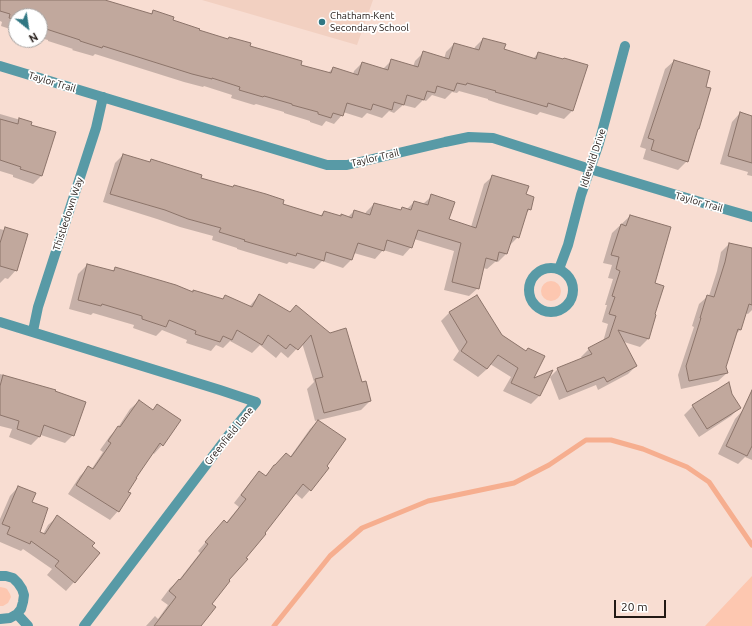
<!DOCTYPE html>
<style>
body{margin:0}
#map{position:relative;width:752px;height:626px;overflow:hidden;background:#f8ddd2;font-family:Ubuntu,sans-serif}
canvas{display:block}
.north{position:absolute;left:8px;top:8px;width:40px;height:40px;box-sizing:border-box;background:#fff;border:1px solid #a7a3a1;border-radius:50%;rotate:150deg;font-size:11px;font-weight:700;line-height:16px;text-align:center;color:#221915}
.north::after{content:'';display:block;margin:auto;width:14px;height:18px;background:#307783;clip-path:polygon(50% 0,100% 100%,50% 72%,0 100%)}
.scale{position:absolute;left:614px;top:600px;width:52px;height:18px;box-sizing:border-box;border:2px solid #221915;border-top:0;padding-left:5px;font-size:12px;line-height:14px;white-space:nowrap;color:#221915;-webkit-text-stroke:3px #fff;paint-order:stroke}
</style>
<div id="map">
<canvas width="752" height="626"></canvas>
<div class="north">N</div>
<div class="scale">20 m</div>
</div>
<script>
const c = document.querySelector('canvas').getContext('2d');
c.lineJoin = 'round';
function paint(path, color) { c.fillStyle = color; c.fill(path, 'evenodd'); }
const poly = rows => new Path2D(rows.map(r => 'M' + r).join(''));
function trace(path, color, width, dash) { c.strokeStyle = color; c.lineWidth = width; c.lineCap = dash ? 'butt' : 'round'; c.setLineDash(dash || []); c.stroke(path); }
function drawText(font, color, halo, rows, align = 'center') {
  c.font = font + ' Ubuntu,sans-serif'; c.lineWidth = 3.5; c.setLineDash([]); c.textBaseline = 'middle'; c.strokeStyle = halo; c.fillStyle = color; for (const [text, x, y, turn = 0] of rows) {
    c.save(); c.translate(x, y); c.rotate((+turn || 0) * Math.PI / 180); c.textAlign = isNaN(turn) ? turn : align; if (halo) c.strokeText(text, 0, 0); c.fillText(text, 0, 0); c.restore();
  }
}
const built = poly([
 [202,0,373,0,357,45]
]);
const green = poly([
 '541 291a10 10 0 1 1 20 0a10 10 0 1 1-20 0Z',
 [752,576,752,626,705,626],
 [0,587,5,588,7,589,10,594,11,597,8,603,3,606,0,606]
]);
const shadow = poly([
 [0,0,101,0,150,15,153,11,172,21,198,31,227,40,229,38,249,47,300,65,328,73,333,68,353,74,354,71,362,63,383,69,392,60,413,67,415,61,423,53,444,59,446,52,454,44,474,50,475,47,483,39,503,50,533,59,538,53,572,111,564,119,540,112,537,115,497,103,488,100,488,99,459,91,457,93,452,92,445,99,432,95,426,101,423,100,415,108,403,105,394,113,389,111,382,118,367,113,362,118,343,112,342,115,334,124,326,121,322,126,310,122,310,121,284,113,284,112,256,104,254,105,231,98,232,95,204,86,203,87,184,82,95,54,93,56,72,50,73,49,48,41,48,40,40,38,40,16,16,16,16,31,1,26,2,22,0,21],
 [674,61,687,161,678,170,643,159,646,149,640,147,665,69],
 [740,113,752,117,752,176,747,175,748,172,720,164,732,122],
 [0,114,31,123,30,125,42,175,33,184,13,177,13,175,0,171],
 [123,155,149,163,151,160,200,178,320,216,324,212,340,217,342,215,348,217,354,211,365,215,366,212,374,204,400,211,403,208,407,209,414,202,423,204,432,196,448,220,471,227,484,184,493,176,525,195,530,209,525,214,518,237,510,245,509,245,506,254,498,262,495,262,487,269,483,268,478,288,469,296,444,290,454,251,414,239,411,247,403,256,383,250,375,259,354,253,351,260,343,268,322,261,314,269,289,262,287,264,237,249,237,248,212,240,213,236,180,227,157,219,103,202,115,163],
 [630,216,653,284,648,339,640,347,624,342,636,366,628,374,598,390,596,385,559,400,550,377,558,369,582,359,581,357,589,349,603,342,608,324,602,322,607,305,605,305,613,279,608,278,612,265,603,263,612,233],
 [0,229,4,230,5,229,16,270,8,279,5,278,0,283],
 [729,244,752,249,752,310,748,314,745,313,740,330,736,334,725,367,727,373,718,381,681,389,678,375,694,327,692,326,699,304,708,296,709,296,717,271,721,252],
 [87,265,112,271,116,268,192,293,194,291,222,300,225,296,249,307,259,295,290,313,361,384,370,401,361,410,315,421,307,389,314,382,302,343,288,358,281,352,276,358,260,345,252,353,230,341,223,348,216,345,211,351,186,343,187,340,162,330,156,336,133,328,134,325,93,313,91,315,69,309,78,274],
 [477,296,501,335,532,380,551,372,539,396,531,404,503,391,511,377,490,364,487,369,478,377,453,360,459,351,441,321,449,313],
 [0,374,54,391,73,435,65,443,41,435,31,445,9,437,12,429,0,426],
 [729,384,731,395,739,408,731,416,699,437,684,415,693,406],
 [139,401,152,411,158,405,162,445,154,454,152,452,127,492,129,493,118,511,110,520,68,494,80,476,88,468,91,470,103,452,100,450,110,436,117,429,130,409],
 [743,410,752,414,752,460,745,457,738,464,718,454,735,419],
 [318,421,310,490,302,499,295,493,228,580,211,604,199,626,146,626,155,616,158,619,168,605,161,600,170,588,179,580,200,553,198,551,216,530,226,523,239,507,234,503,251,481,260,473,265,476,275,466,290,457,310,429],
 [18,487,31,502,39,532,43,534,48,525,57,517,99,553,74,582,66,591,47,575,52,569,23,549,21,551,0,542,0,519,10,496]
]);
const stream = poly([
 [274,626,330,556,362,528,428,501,514,483,549,465,586,440,611,440,643,449,687,467,709,482,752,545]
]);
const building = poly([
 [0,0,105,0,152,14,153,10,174,17,173,20,200,29,199,30,228,39,229,37,251,43,250,46,302,61,301,65,331,73,333,67,358,75,362,62,388,70,391,59,418,67,423,51,449,59,454,43,479,50,483,38,506,44,504,49,536,59,538,52,563,59,564,58,588,65,573,111,548,103,547,107,506,95,495,92,496,91,467,83,466,85,457,83,454,91,437,86,435,93,427,91,424,100,407,95,404,105,394,102,392,110,373,104,371,110,347,103,343,116,333,113,331,118,318,114,318,112,292,105,292,104,264,96,263,97,239,90,240,87,212,78,212,79,192,74,103,46,102,48,80,41,80,40,40,27,40,16,16,16,16,20,9,18,10,14,0,11,0,0],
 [674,60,710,71,706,87,711,88,699,129,698,129,688,162,651,150,654,140,648,138,674,60],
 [740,112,752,116,752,163,728,156,740,112],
 [19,118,32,122,31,125,56,132,42,176,20,169,21,167,0,160,0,119,18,124,19,118],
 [123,154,150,162,151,159,202,175,201,178,233,187,234,185,266,194,284,200,283,204,322,216,324,211,341,216,341,214,352,218,354,210,370,215,374,203,401,210,402,207,411,210,414,201,428,205,431,194,455,202,449,219,476,228,492,175,529,186,526,194,534,197,531,210,528,209,519,238,513,236,507,254,499,252,497,261,486,258,479,289,452,282,461,243,418,230,412,248,387,240,384,251,358,243,352,260,326,252,324,261,297,253,296,256,244,241,245,240,219,232,221,228,188,219,165,210,110,194,123,154],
 [630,215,671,227,655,283,664,286,655,314,656,315,649,339,618,330,637,366,607,382,604,377,567,392,557,368,592,354,588,348,609,337,616,316,609,314,615,297,612,296,620,271,616,269,619,257,611,255,621,224,626,226,630,215],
 [5,227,28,234,17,271,0,266,0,243,5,227],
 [729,243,752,248,752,305,749,304,741,330,738,329,726,367,728,373,689,381,686,366,701,318,700,318,707,295,714,297,725,262,729,243],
 [87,264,114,271,115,267,176,285,193,292,193,290,223,299,225,295,252,307,259,294,290,312,296,305,330,333,346,328,362,382,366,381,371,401,324,413,315,379,323,377,311,335,298,350,290,344,286,349,268,335,262,345,237,330,232,340,223,336,220,342,195,334,196,331,169,320,166,327,142,319,142,316,102,304,101,306,78,300,87,264],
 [477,295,502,335,526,351,528,348,545,356,534,378,553,370,540,396,511,383,518,368,498,355,487,369,461,351,467,342,449,312,477,295],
 [3,375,56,390,55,391,86,402,74,436,44,425,40,437,17,429,19,421,0,415,0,386,3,375],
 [729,382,732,394,741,408,707,429,692,405,729,382],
 [752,390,752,446,747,456,726,446,752,390],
 [139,400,153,410,157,404,181,420,163,446,160,443,136,478,137,478,128,492,131,493,119,512,76,485,88,466,93,469,111,443,108,441,118,426,120,427,139,400],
 [318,420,346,439,327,466,329,468,311,491,303,484,265,533,266,534,246,558,248,559,229,580,230,581,212,604,216,607,201,626,154,626,176,597,169,591,179,579,180,580,208,544,205,542,224,520,227,523,246,499,241,495,259,471,266,476,274,465,275,465,286,453,291,457,318,420],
 [18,486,36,493,32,502,48,508,40,532,45,534,57,515,95,543,92,546,100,553,75,583,55,566,59,561,31,541,30,544,7,534,10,527,2,524,18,486]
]);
const minor = poly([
 [0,66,327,165,347,165,445,142,469,137,493,138,590,169,700,202,752,217],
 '529 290a22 22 0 1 1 44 0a22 22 0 1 1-44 0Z',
 [559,269,568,245,581,195,599,143,625,46],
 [0,322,220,390,256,402,228,436,84,626],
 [33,331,38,307,96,128,103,97],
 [0,576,6,576,13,578,18,583,22,589,24,595,23,602,21,609,17,614,10,618,0,619],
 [17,614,28,626]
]);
const markers = [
 [322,22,4,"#307783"]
];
const poiNames = [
 ["Chatham-Kent",330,16],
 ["Secondary School",330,28]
];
const streetNames = [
 ["Taylor Trail",52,82,17],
 ["Taylor Trail",375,158,-13],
 ["Idlewild Drive",593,158,-72],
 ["Taylor Trail",699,202,16],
 ["Thistledown Way",68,214,-72],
 ["Greenfield Lane",229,436,-51]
];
paint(built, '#f2d0c1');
paint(green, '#fdc7b0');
paint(shadow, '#0003');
trace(stream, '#f6ae8f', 5);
paint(building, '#c1a89d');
trace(building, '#8c746a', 1);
trace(minor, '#589aa6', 10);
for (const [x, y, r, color] of markers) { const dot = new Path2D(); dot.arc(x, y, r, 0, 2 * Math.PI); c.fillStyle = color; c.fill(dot); trace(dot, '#fff', 1.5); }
drawText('10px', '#221915', '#fff', poiNames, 'left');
drawText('10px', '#221915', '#fff', streetNames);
</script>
